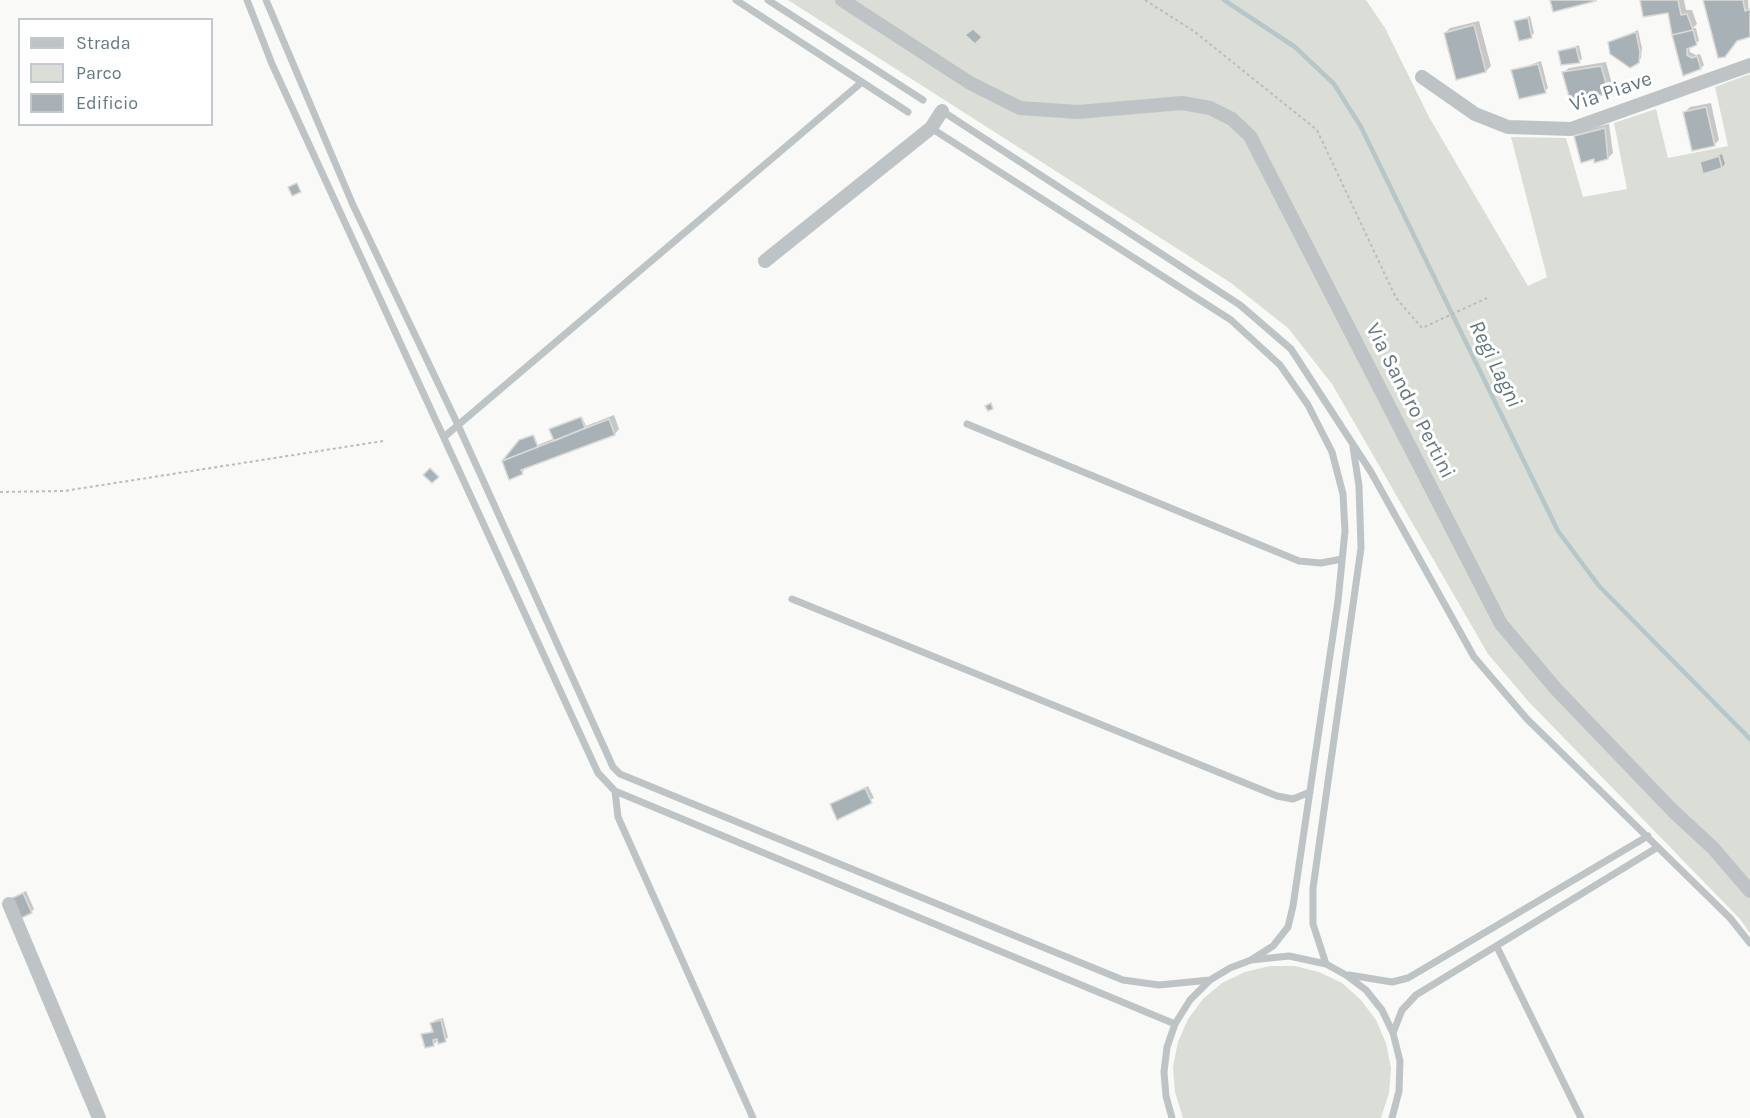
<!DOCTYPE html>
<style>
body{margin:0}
#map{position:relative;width:1750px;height:1118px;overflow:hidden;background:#f9f9f7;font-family:Karla,sans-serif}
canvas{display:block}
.legend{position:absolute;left:18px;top:18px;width:195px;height:108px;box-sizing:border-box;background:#fff;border:2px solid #c2c9cc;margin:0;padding:8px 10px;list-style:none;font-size:18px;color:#667980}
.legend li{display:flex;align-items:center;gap:12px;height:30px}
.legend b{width:30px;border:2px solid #c2c9cc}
</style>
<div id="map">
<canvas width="1750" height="1118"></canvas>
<ul class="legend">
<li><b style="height:8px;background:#bec4c6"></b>Strada</li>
<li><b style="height:16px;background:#daded6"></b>Parco</li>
<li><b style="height:16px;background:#a8b2b6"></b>Edificio</li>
</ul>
</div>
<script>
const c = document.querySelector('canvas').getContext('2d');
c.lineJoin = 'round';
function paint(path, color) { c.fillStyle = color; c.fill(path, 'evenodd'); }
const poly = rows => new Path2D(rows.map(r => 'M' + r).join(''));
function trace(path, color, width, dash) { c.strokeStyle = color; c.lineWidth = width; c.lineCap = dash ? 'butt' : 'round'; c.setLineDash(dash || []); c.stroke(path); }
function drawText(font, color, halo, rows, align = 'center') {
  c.font = font + ' Karla,sans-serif'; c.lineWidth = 6; c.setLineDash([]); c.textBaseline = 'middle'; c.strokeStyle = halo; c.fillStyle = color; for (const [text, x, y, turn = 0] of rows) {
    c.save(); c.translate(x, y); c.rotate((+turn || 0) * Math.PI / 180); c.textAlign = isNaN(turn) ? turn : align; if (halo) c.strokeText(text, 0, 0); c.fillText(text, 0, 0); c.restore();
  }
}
const green = poly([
 [788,0,1366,0,1385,28,1429,117,1528,286,1547,277,1511,137,1566,138,1583,197,1627,189,1614,123,1656,109,1668,158,1728,146,1715,87,1750,74,1750,933,1740,919,1528,701,1488,654,1332,384,1288,328,1231,283],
 [1270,966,1295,966,1319,972,1342,983,1361,1000,1376,1020,1386,1043,1391,1068,1389,1093,1381,1118,1183,1118,1175,1092,1173,1067,1178,1042,1188,1019,1203,999,1222,983,1245,972]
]);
const shadow = poly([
 [1641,0,1684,0,1686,10,1692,10,1697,24,1693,28,1696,28,1699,41,1689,47,1690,52,1696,55,1700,54,1704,65,1701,68,1684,74,1669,11],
 [1705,0,1748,0,1750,36],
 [1530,16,1534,33,1531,36,1515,22],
 [1479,21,1491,66,1486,71,1445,33,1450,28],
 [1638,30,1642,48,1641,58,1638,62,1609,43],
 [1579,45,1582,59,1579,61,1560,52],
 [1541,61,1548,88,1545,91,1513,71],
 [1606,62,1613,88,1608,93,1564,72,1569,68],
 [1711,103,1719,140,1714,145,1685,112,1690,107],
 [1609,124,1613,153,1608,158,1576,136,1580,131],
 [1722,154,1725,164,1722,167,1702,162],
 [614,415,619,429,615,434,526,467,522,473,510,478,522,440,534,435,538,445,555,438,552,428,582,417,586,426],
 [868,786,874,798,838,818,832,804],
 [26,891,34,909,31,912,11,899],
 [443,1018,448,1037,445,1040,438,1040,433,1045,423,1035,434,1030,432,1023,435,1020]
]);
const stream = poly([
 [1224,0,1295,47,1334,84,1361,127,1558,531,1599,586,1750,739]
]);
const building = poly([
 [1550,0,1596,0,1596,1,1553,12,1550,0],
 [1640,0,1678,0,1681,15,1687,14,1693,30,1672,35,1668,13,1643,17,1640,0],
 [1703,0,1743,0,1745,11,1750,9,1750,37,1737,41,1725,57,1718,58,1703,0],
 [1528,18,1532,38,1519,41,1514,21,1528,18],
 [1474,25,1486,72,1456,80,1444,33,1474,25],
 [973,29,982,37,975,44,965,35,973,29],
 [1693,30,1697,45,1687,49,1687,55,1692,58,1697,56,1701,69,1683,76,1672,35,1693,30],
 [1636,32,1640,52,1639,63,1630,68,1610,54,1608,42,1636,32],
 [1576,47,1580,63,1561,65,1558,51,1576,47],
 [1538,64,1546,93,1519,99,1511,70,1538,64],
 [1601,66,1609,94,1570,100,1562,72,1601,66],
 [1706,107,1715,146,1692,151,1683,112,1706,107],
 [1605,128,1608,159,1594,163,1594,159,1581,163,1574,136,1605,128],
 [1719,156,1722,168,1703,174,1700,162,1719,156],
 [297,183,301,192,292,196,288,187,297,183],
 [991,403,993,409,988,411,985,406,991,403],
 [581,417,585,428,554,441,549,429,581,417],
 [609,419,615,435,521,470,523,474,509,480,502,461,609,419],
 [533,435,538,447,502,461,519,440,533,435],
 [430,468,439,477,432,483,423,475,430,468],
 [865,788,872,803,837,820,830,804,865,788],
 [23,893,32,913,19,919,10,899,23,893],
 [441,1020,446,1042,438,1044,437,1039,433,1040,434,1046,425,1048,421,1034,433,1032,430,1023,441,1020]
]);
const path = poly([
 [1145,0,1195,32,1317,130,1396,298,1422,328,1487,298],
 [0,492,64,491,383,441]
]);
const lane = poly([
 [247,0,272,64,598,773,615,791,1175,1024],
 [266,0,353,205,458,425,613,767,620,774,1123,980,1159,985,1210,980],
 [736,0,908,112],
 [768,0,923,100],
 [942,111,1240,305,1291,349,1371,472,1474,657,1527,719,1730,918,1750,943],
 [931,128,1231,320,1280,365,1308,405,1332,452,1343,494,1345,531,1338,601,1293,906,1288,927,1273,946,1251,960],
 [967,424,1299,561,1321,563,1342,559],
 [444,437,862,82],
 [792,599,1277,796,1293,799,1310,792],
 [615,791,618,817,753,1118],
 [1497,947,1581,1118],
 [1326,964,1313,924,1313,888,1361,548,1359,486,1353,447],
 [1349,975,1392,982,1408,978,1648,836],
 [1393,1033,1402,1010,1416,995,1658,847],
 [1172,1118,1166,1096,1164,1072,1167,1047,1175,1024,1190,1000,1210,980,1230,968,1251,960,1289,956,1326,964,1346,975,1366,990,1382,1010,1393,1033,1400,1061,1399,1091,1392,1118]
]);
const street = poly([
 [842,0,970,83,1020,108,1078,112,1182,103,1210,108,1232,119,1250,136,1501,624,1556,689,1673,811,1713,848,1750,891],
 [1422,77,1475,114,1508,127,1571,129,1750,65],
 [765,261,931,128,942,111],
 [9,904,99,1118]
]);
const streetNames = [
 ["Via Piave",1611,92,-19],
 ["Via Sandro Pertini",1410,401,63]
];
const waterNames = [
 ["Regi Lagni",1495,364,64]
];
paint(green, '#daded6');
paint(shadow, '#0003');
trace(stream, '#b7c6c8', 4.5);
paint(building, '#a8b2b6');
trace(building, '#dbdbd9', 1.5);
trace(path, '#b9bdbf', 2, [3, 3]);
trace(lane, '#bec4c6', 7);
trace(street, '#bec4c6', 14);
drawText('21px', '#667980', '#fff', streetNames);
drawText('italic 22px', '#60777a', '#fff', waterNames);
</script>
